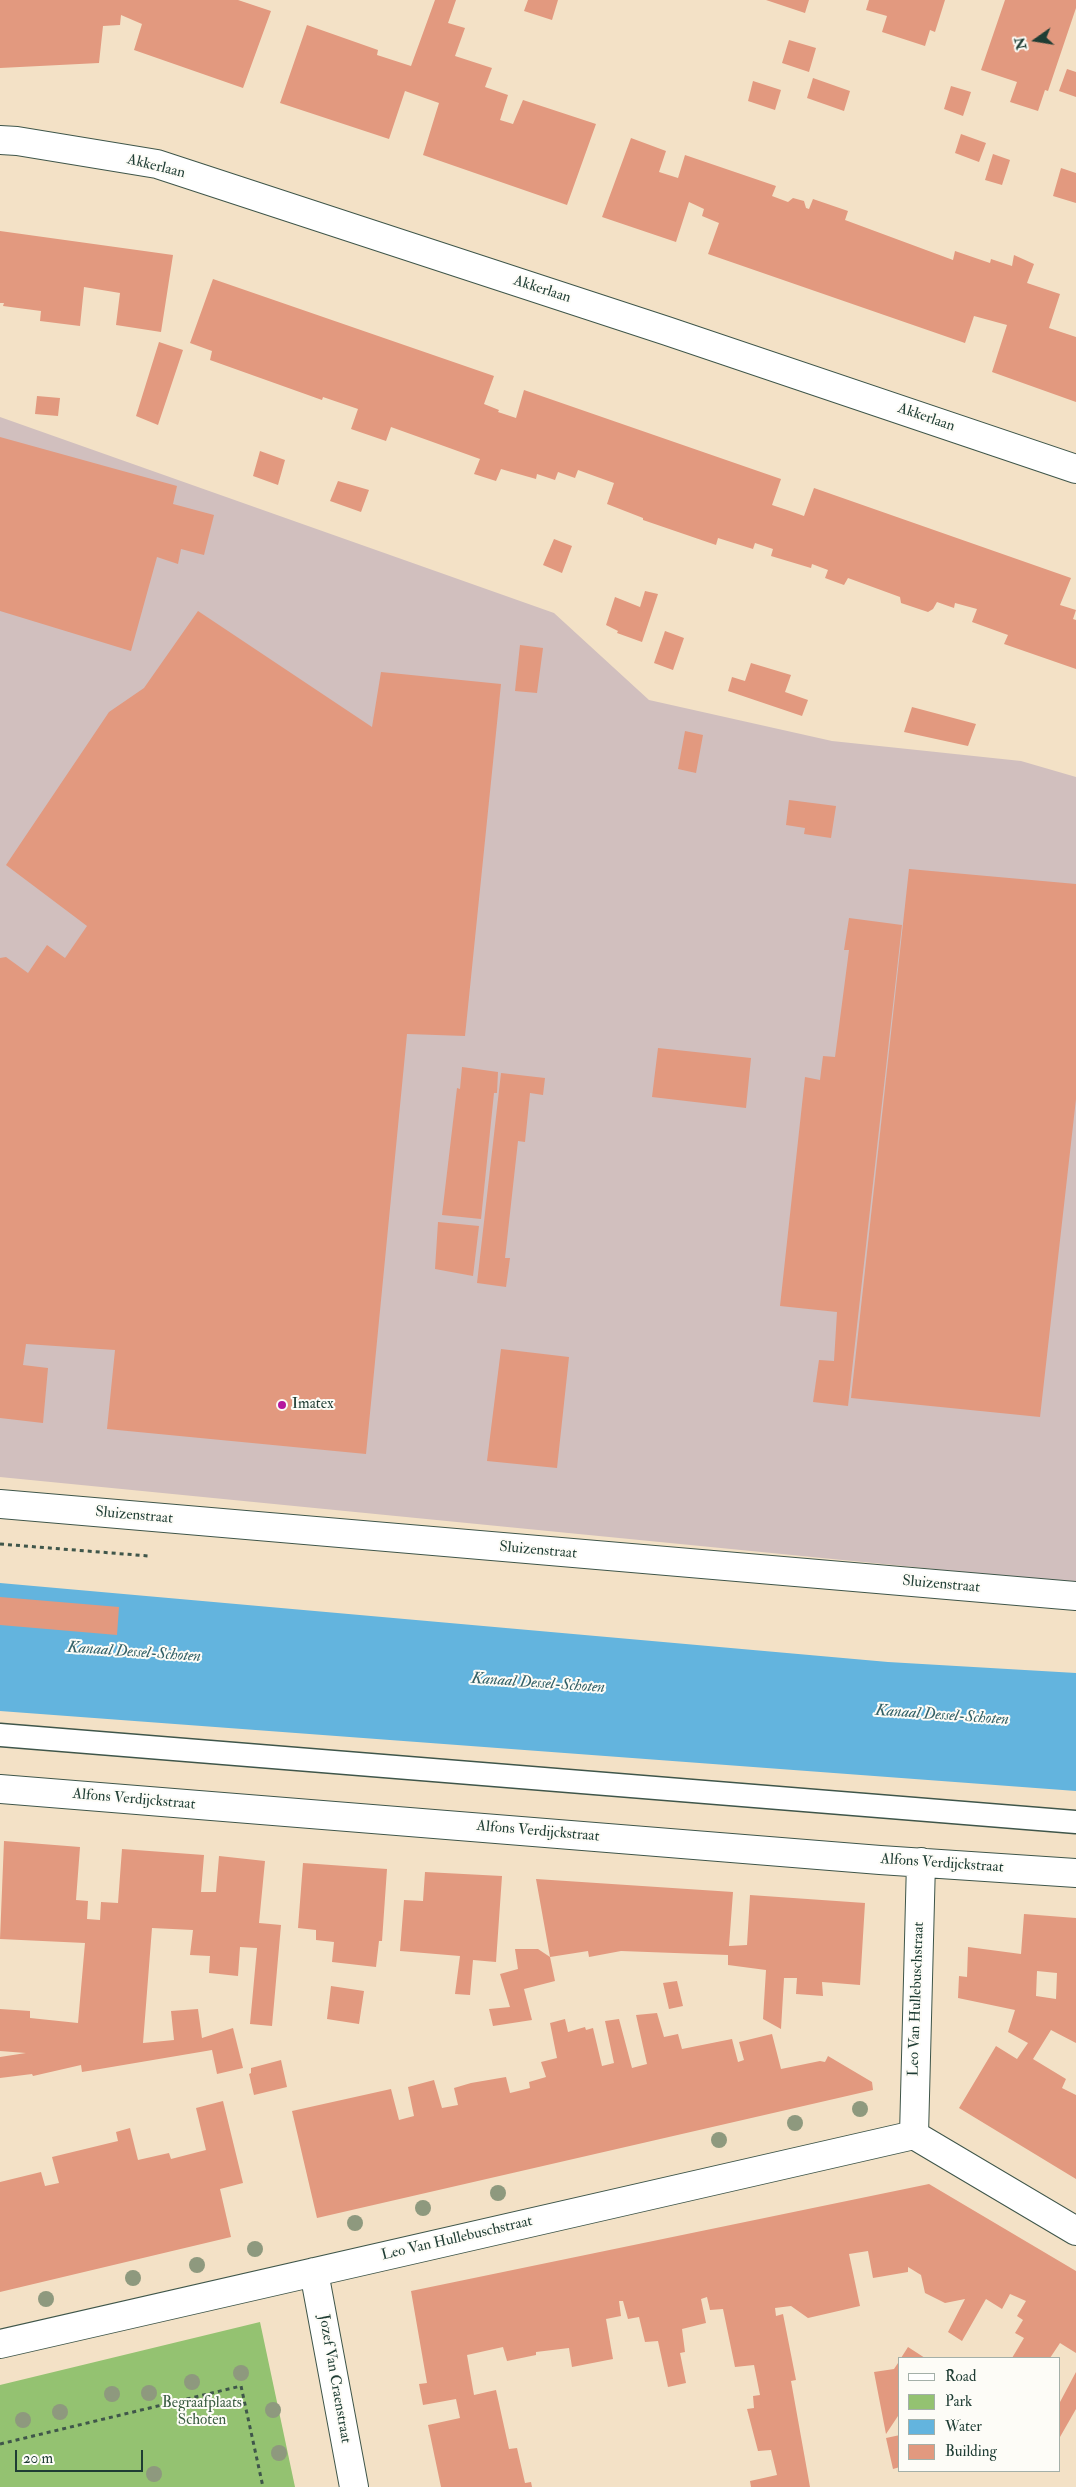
<!DOCTYPE html>
<style>
body{margin:0}
#map{position:relative;width:1076px;height:2487px;overflow:hidden;background:#f3e1c6;font-family:"IM FELL Double Pica",serif}
canvas{display:block}
.legend{position:absolute;left:898px;top:2357px;width:162px;height:115px;box-sizing:border-box;background:#fdfcf7;border:1px solid #a4b0a9;margin:0;padding:6px 9px;list-style:none;font-size:15px;color:#1f3d34}
.legend li{display:flex;align-items:center;gap:10px;height:25px}
.legend b{width:25px;border:1px solid #a4b0a9}
.north{position:absolute;left:1011px;top:15px;width:50px;height:50px;-webkit-text-stroke:4px #fdfcf7;paint-order:stroke;rotate:257deg;font-size:14px;font-weight:700;line-height:20px;text-align:center;color:#1f3d34}
.north::after{content:'';display:block;margin:auto;width:18px;height:22px;background:#1f3d34;clip-path:polygon(50% 0,100% 100%,50% 72%,0 100%)}
.scale{position:absolute;left:15px;top:2450px;width:128px;height:22px;box-sizing:border-box;border:2px solid #1f3d34;border-top:0;padding-left:6px;font-size:15px;line-height:18px;white-space:nowrap;color:#1f3d34;-webkit-text-stroke:4px #fdfcf7;paint-order:stroke}
</style>
<div id="map">
<canvas width="1076" height="2487"></canvas>
<ul class="legend">
<li><b style="height:6px;background:#fff"></b>Road</li>
<li><b style="height:14px;background:#94c271"></b>Park</li>
<li><b style="height:14px;background:#63b4de"></b>Water</li>
<li><b style="height:14px;background:#e2997f"></b>Building</li>
</ul>
<div class="north">N</div>
<div class="scale">20 m</div>
</div>
<script>
const c = document.querySelector('canvas').getContext('2d');
c.lineJoin = 'round';
function paint(path, color) { c.fillStyle = color; c.fill(path, 'evenodd'); }
const poly = rows => new Path2D(rows.map(r => 'M' + r).join(''));
function trace(path, color, width, dash) { c.strokeStyle = color; c.lineWidth = width; c.lineCap = dash ? 'butt' : 'round'; c.setLineDash(dash || []); c.stroke(path); }
function drawText(font, color, halo, rows, align = 'center') {
  c.font = font + ' "IM FELL Double Pica",serif'; c.lineWidth = 4; c.setLineDash([]); c.textBaseline = 'middle'; c.strokeStyle = halo; c.fillStyle = color; for (const [text, x, y, turn = 0] of rows) {
    c.save(); c.translate(x, y); c.rotate((+turn || 0) * Math.PI / 180); c.textAlign = isNaN(turn) ? turn : align; if (halo) c.strokeText(text, 0, 0); c.fillText(text, 0, 0); c.restore();
  }
}
const industrial = poly([
 [0,417,554,613,649,700,832,741,1021,761,1076,777,1076,1583,0,1477]
]);
const green = poly([
 [260,2322,295,2487,0,2487,0,2385]
]);
const water = poly([
 [0,1583,888,1662,1076,1673,1076,1791,0,1711]
]);
const building = poly([
 [0,0,238,0,271,11,243,88,134,50,142,24,121,15,120,25,103,26,99,63,0,68],
 [435,0,456,0,448,23,465,28,455,56,492,68,485,87,508,95,500,120,513,124,523,100,596,124,567,205,423,155,439,103,405,91,389,139,280,103,307,25,378,50,377,55,411,66],
 [528,0,558,0,552,20,524,11],
 [766,0,809,0,805,13],
 [869,0,945,0,935,32,930,30,925,46,882,32,887,16,866,10],
 [1005,0,1076,0,1076,8,1048,91,1045,90,1038,111,1010,102,1017,82,981,70],
 [789,40,816,48,809,72,782,63],
 [1067,69,1076,72,1076,97,1059,91],
 [813,78,850,91,844,111,807,98],
 [753,81,781,90,775,110,748,101],
 [951,86,971,92,963,116,944,109],
 [961,134,986,143,979,162,955,153],
 [631,138,666,151,659,172,678,178,685,155,776,186,772,196,788,202,793,198,804,201,806,208,809,209,813,199,848,211,845,220,953,260,955,251,990,263,991,259,1012,266,1014,255,1034,264,1027,283,1060,294,1049,328,1076,337,1076,402,992,372,1007,325,974,316,965,343,708,254,719,223,702,216,704,209,689,202,676,242,602,217],
 [993,154,1010,160,1002,185,985,180],
 [1061,168,1076,173,1076,203,1053,196],
 [0,231,173,255,161,332,116,325,120,293,84,287,80,326,40,321,41,311,3,306,4,303,0,303],
 [213,279,494,376,484,404,499,410,498,412,516,418,524,390,781,479,772,505,787,510,804,516,814,488,1071,578,1060,605,1076,610,1073,619,1076,620,1076,669,1004,644,1008,635,972,622,977,609,955,603,954,608,937,602,933,609,928,612,901,603,900,597,848,578,844,585,825,578,828,570,812,564,811,568,771,556,773,549,755,543,753,549,718,538,716,545,643,520,643,518,607,504,614,483,578,470,575,478,558,472,555,480,537,474,536,479,501,469,496,481,474,474,480,459,391,427,386,441,351,429,358,409,323,397,322,400,210,360,212,351,190,343],
 [159,342,183,350,158,425,136,416],
 [37,396,60,398,58,416,35,414],
 [0,437,177,486,173,504,214,515,204,555,181,549,178,564,157,557,131,651,0,611],
 [260,451,285,460,278,485,253,476],
 [338,481,369,490,361,512,330,501],
 [554,539,572,546,562,573,543,565],
 [645,591,658,594,642,642,617,633,618,631,606,625,615,597,640,607],
 [198,611,372,727,381,672,501,684,465,1036,407,1034,366,1454,107,1429,115,1350,26,1344,23,1365,48,1368,43,1423,0,1418,0,958,6,957,28,973,47,945,65,958,87,926,6,865,109,712,144,688],
 [665,631,684,638,673,670,654,663],
 [520,645,543,648,537,693,515,691],
 [751,663,791,675,785,692,808,700,802,716,728,691,732,677,745,681],
 [912,707,976,724,968,746,904,732],
 [685,731,703,735,696,773,678,769],
 [789,800,836,806,831,838,804,834,805,828,786,825],
 [909,869,1076,884,1076,1099,1040,1417,851,1398],
 [849,918,902,925,848,1406,813,1402,819,1360,834,1361,837,1312,780,1306,805,1077,820,1080,823,1056,835,1057,849,950,844,950],
 [658,1048,751,1058,746,1108,652,1097],
 [462,1067,498,1072,497,1093,494,1093,481,1219,442,1215,457,1088,460,1089],
 [501,1073,545,1078,543,1095,530,1093,525,1142,518,1141,505,1258,510,1258,506,1287,477,1283],
 [438,1222,479,1226,473,1276,435,1269],
 [501,1349,569,1357,557,1468,487,1461],
 [0,1597,119,1607,117,1635,0,1625],
 [4,1841,80,1847,76,1900,88,1901,87,1919,100,1920,101,1902,118,1903,122,1849,204,1855,201,1892,216,1892,219,1856,265,1861,259,1923,281,1925,272,2026,250,2024,257,1948,240,1947,238,1976,209,1973,210,1956,190,1955,193,1930,152,1928,143,2043,174,2040,171,2011,198,2009,202,2038,233,2028,243,2068,217,2074,212,2050,82,2072,81,2065,33,2076,32,2074,0,2078,0,2057,26,2053,0,2051,0,2009,30,2011,30,2018,78,2023,85,1943,0,1939],
 [303,1863,387,1869,382,1941,379,1941,376,1967,332,1962,334,1942,316,1940,316,1930,298,1928],
 [425,1872,502,1876,496,1962,473,1960,470,1995,455,1994,460,1956,400,1951,404,1900,423,1901],
 [536,1879,733,1892,729,1946,747,1945,750,1895,865,1903,860,1985,822,1982,823,1996,796,1994,797,1978,784,1978,781,2029,763,2019,766,1970,728,1965,728,1955,621,1951,589,1957,588,1951,550,1957],
 [1024,1914,1076,1918,1076,2043,1051,2030,1033,2059,1066,2079,1062,2088,1076,2095,1076,2179,959,2108,996,2046,1017,2059,1028,2043,1008,2032,1015,2010,958,1998,959,1976,967,1977,968,1947,1021,1954],
 [1037,1971,1057,1973,1056,1999,1036,1996],
 [515,1949,538,1949,550,1957,555,1981,524,1989,532,2020,493,2026,489,2009,510,2007,500,1974,518,1969],
 [677,1981,683,2006,669,2009,663,1983],
 [331,1986,364,1991,359,2024,327,2019],
 [657,2013,664,2037,678,2034,682,2049,732,2039,738,2062,744,2060,739,2042,772,2034,781,2069,820,2061,825,2062,828,2056,872,2082,873,2090,317,2218,292,2111,391,2089,399,2120,414,2116,408,2087,434,2080,442,2108,458,2105,454,2088,471,2083,506,2077,510,2093,530,2088,529,2082,546,2077,541,2062,557,2058,550,2023,565,2019,568,2032,585,2027,586,2030,593,2028,602,2066,614,2063,605,2021,619,2019,632,2068,647,2064,636,2015],
 [281,2060,287,2087,254,2095,249,2074,251,2073,251,2068],
 [223,2101,243,2183,220,2189,231,2237,0,2292,0,2182,41,2172,45,2186,59,2183,52,2157,118,2141,116,2132,130,2128,138,2160,169,2153,171,2159,206,2150,196,2108],
 [929,2184,1076,2271,1076,2353,1060,2343,1050,2358,1012,2358,1024,2338,1015,2333,1023,2320,1017,2316,1026,2301,1010,2294,1002,2309,986,2299,962,2341,948,2332,965,2299,945,2303,925,2293,921,2275,908,2267,908,2272,873,2278,868,2251,849,2254,860,2306,808,2318,791,2306,775,2308,776,2316,783,2314,796,2380,791,2381,810,2487,751,2487,750,2481,777,2475,771,2450,758,2451,747,2409,754,2408,753,2396,760,2395,754,2365,735,2367,723,2309,710,2310,707,2297,701,2299,706,2323,682,2329,685,2352,680,2353,686,2383,668,2387,658,2341,645,2342,639,2317,628,2319,623,2301,619,2301,621,2316,606,2319,613,2359,572,2367,569,2348,536,2352,536,2355,507,2361,503,2347,467,2355,474,2395,496,2390,509,2449,517,2448,525,2483,531,2482,532,2487,441,2487,428,2425,460,2418,456,2399,423,2405,419,2384,427,2383,411,2291],
 [908,2347,925,2358,901,2358],
 [900,2360,900,2413,886,2434,874,2372,894,2369],
 [1076,2372,1076,2409,1060,2437,1060,2402],
 [900,2435,900,2467,893,2469,886,2438]
]);
const path = poly([
 [0,1544,149,1556],
 [0,2444,241,2386,263,2487]
]);
const service = poly([
 [0,1735,1076,1822]
]);
const minor = poly([
 [0,140,17,141,157,164,667,331,1076,469],
 [0,1504,1076,1596],
 [0,1789,880,1860,1076,1873],
 [914,2135,921,1862],
 [314,2272,354,2487],
 [0,2344,914,2135,1076,2231]
]);
const trees = [
 [860,2109],
 [795,2123],
 [719,2140],
 [498,2193],
 [423,2208],
 [355,2223],
 [255,2249],
 [197,2265],
 [133,2278],
 [46,2299],
 [241,2373],
 [192,2382],
 [149,2393],
 [112,2394],
 [273,2410],
 [60,2412],
 [23,2420],
 [279,2453],
 [154,2474]
];
const markers = [
 [282,1405,5,"#b5179e"]
];
const streetNames = [
 ["Akkerlaan",156,167,14],
 ["Akkerlaan",542,290,18],
 ["Akkerlaan",926,418,19],
 ["Sluizenstraat",134,1516,5],
 ["Sluizenstraat",538,1551,5],
 ["Sluizenstraat",941,1585,5],
 ["Alfons Verdijckstraat",134,1800,5],
 ["Alfons Verdijckstraat",538,1832,5],
 ["Alfons Verdijckstraat",942,1864,4],
 ["Leo Van Hullebuschstraat",917,1999,-88],
 ["Leo Van Hullebuschstraat",457,2239,-13],
 ["Jozef Van Craenstraat",334,2379,80]
];
const poiNames = [
 ["Imatex",292,1405]
];
const parkNames = [
 ["Begraafplaats",202,2404],
 ["Schoten",202,2421]
];
const waterNames = [
 ["Kanaal Dessel-Schoten",134,1653,4],
 ["Kanaal Dessel-Schoten",538,1684,4],
 ["Kanaal Dessel-Schoten",942,1716,4]
];
paint(industrial, '#d1bfbe');
paint(green, '#94c271');
paint(water, '#63b4de');
paint(building, '#e2997f');
trace(service, '#3f564a', 25);
trace(minor, '#3f564a', 30);
trace(path, '#3f564a', 3, [4, 4]);
trace(service, '#fff', 22);
trace(minor, '#fff', 28);
c.fillStyle = '#8e997e';
for (const [x, y] of trees) { c.beginPath(); c.arc(x, y, 8, 0, 2 * Math.PI); c.fill(); }
for (const [x, y, r, color] of markers) { const dot = new Path2D(); dot.arc(x, y, r, 0, 2 * Math.PI); c.fillStyle = color; c.fill(dot); trace(dot, '#fdfcf7', 2); }
drawText('15px', '#1f3d34', '#fdfcf7', streetNames);
drawText('15px', '#1f3d34', '#fdfcf7', poiNames, 'left');
drawText('15px', '#3c5e43', '#fdfcf7', parkNames);
drawText('italic 16px', '#336167', '#fdfcf7', waterNames);
</script>
